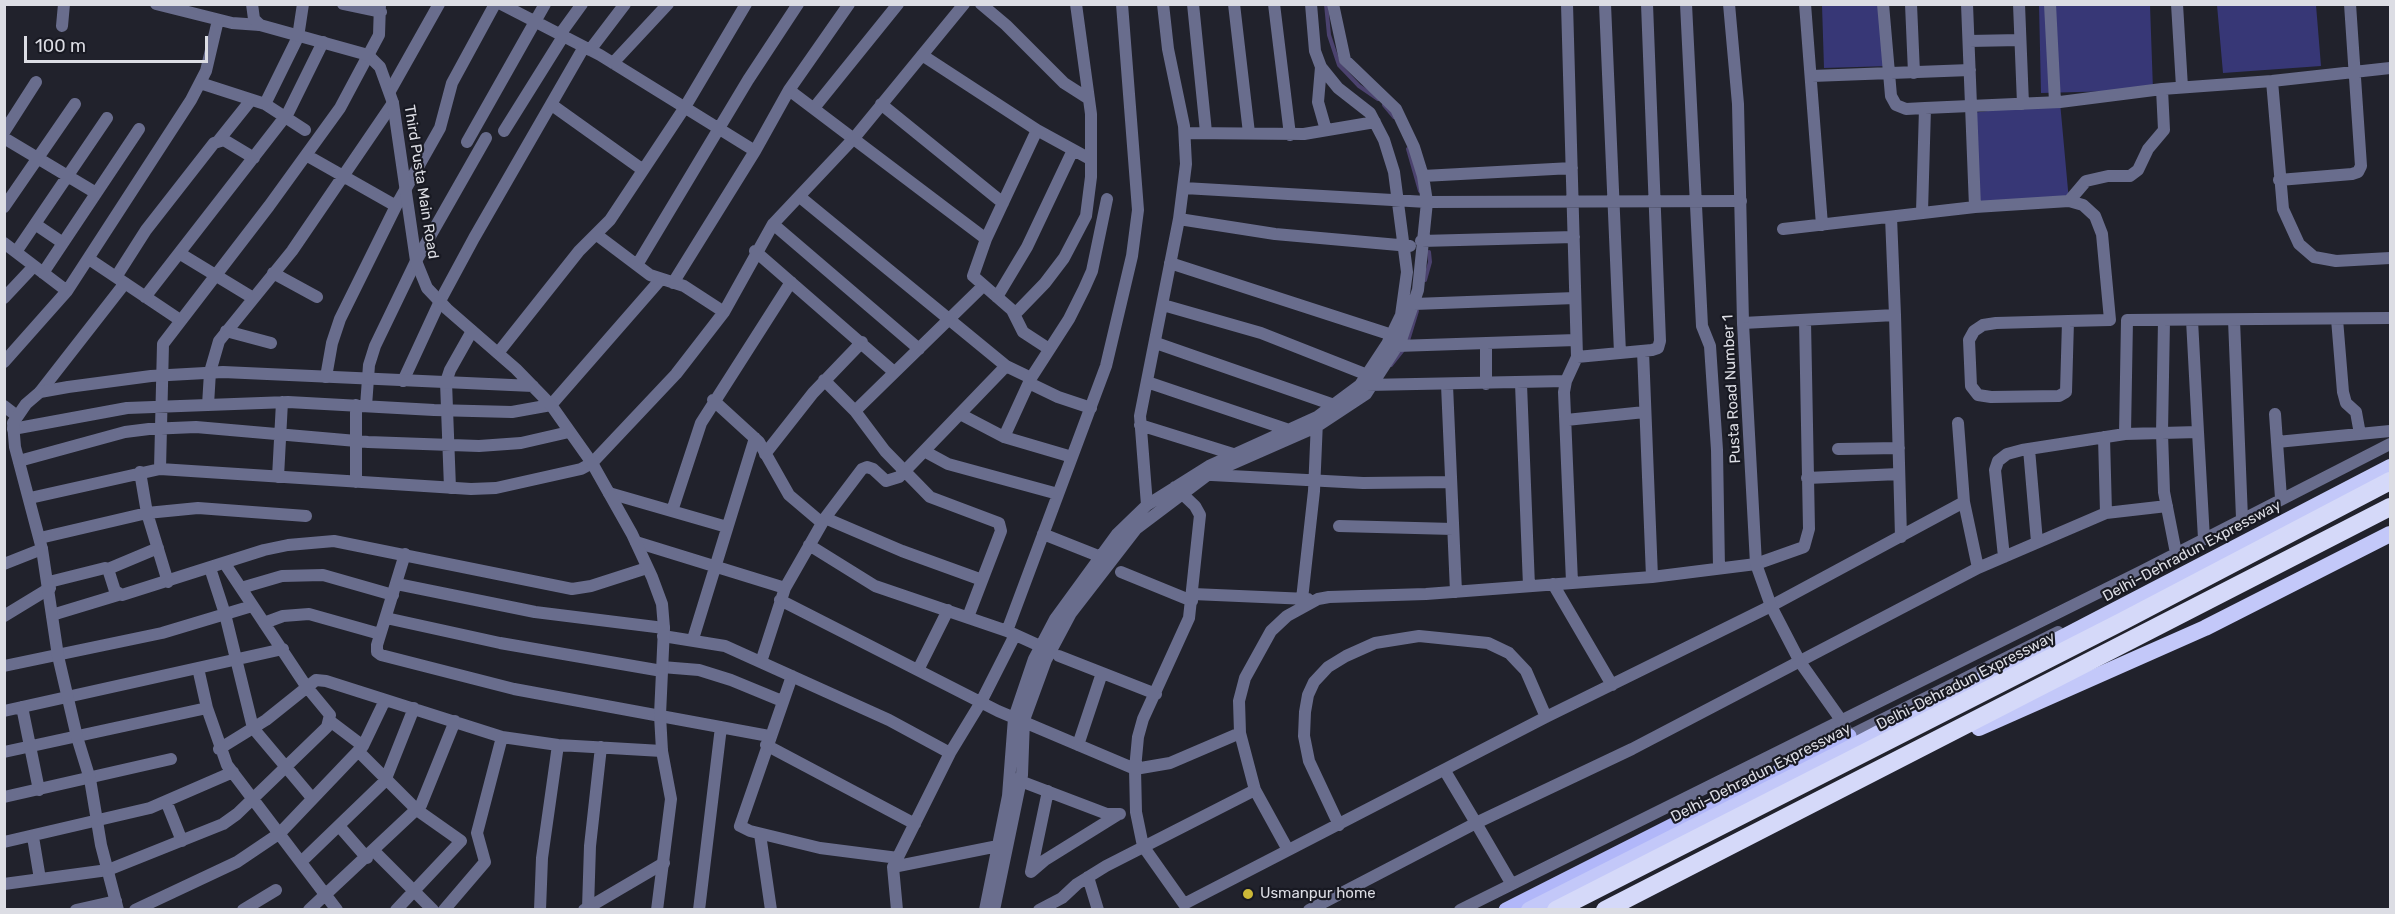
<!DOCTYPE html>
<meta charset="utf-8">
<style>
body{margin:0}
#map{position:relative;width:2395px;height:914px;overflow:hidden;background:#21222c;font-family:Rubik,sans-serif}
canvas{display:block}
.frame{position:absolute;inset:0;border:6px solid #dcdde4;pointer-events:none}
.scale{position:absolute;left:24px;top:36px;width:184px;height:27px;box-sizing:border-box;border:3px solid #dcdde4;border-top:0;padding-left:8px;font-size:18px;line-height:21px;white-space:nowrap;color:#dcdde4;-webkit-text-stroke:4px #181922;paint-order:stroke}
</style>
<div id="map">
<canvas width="2395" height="914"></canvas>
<div class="frame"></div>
<div class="scale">100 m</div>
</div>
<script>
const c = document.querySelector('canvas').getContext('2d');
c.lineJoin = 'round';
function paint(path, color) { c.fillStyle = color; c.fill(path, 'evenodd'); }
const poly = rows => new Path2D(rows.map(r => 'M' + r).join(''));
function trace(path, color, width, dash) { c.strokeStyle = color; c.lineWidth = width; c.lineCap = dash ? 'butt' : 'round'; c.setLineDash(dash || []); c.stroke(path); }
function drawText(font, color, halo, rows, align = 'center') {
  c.font = font + ' Rubik,sans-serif'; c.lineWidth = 4.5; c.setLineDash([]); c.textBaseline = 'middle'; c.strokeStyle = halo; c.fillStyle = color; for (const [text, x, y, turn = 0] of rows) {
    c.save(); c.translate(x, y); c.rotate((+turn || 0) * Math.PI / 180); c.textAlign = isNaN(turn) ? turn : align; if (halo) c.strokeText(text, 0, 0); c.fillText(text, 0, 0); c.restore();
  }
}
const green = poly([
 [1822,5,1887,5,1889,66,1824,68],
 [2039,5,2150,5,2153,90,2041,93],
 [2217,5,2316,5,2321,66,2223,73],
 [2060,102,2069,201,1975,207,1972,113]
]);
const stream = poly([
 [1326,4,1329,35,1339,65,1359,86,1378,99],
 [1384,105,1394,117],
 [1408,149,1420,191],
 [1425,280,1430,262,1429,252],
 [1407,344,1417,311],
 [1391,365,1403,350]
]);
const minor = poly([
 [156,4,232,23,260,25],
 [343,4,381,12],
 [501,4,600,55,755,151],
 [981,4,1006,25,1064,83,1089,99],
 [1193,4,1206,132],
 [1234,4,1249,133],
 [1274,4,1290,135],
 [1567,4,1577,357,1566,381,1564,392,1572,582],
 [1605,4,1620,353],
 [1686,4,1702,326,1710,346,1717,450,1719,568],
 [1805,4,1822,225],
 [1883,4,1891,96,1896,105,1906,109,1925,108],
 [1911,4,1914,73],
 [1967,4,1975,207],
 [2019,4,2023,104],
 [2050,4,2055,102],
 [2177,4,2182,87],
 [62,26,64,4],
 [561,33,582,4],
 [1969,41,2020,40],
 [590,50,625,4],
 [922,55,1037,130,1090,159],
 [613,63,668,4],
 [1321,67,1318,102,1326,130],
 [1812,76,1970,70],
 [2272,81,2283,209,2299,244,2314,257,2336,261,2390,258],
 [200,83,265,104,298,37,303,4],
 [789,90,986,239],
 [390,91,439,4],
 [265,104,305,130],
 [881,104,1003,203],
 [552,105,643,170],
 [814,108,898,4],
 [1037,130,986,239,973,276,1012,310,1023,332,1049,349],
 [504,131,564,35],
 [4,132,36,82],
 [1185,133,1304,134,1375,122],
 [4,138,96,193],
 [219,140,251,100],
 [467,142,545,4],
 [306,155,396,206],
 [1423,176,1572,168],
 [2279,180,2352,174,2358,172,2361,166,2350,4],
 [1184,188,1427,202,1741,201],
 [800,197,1006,366,1031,378],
 [2069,201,2086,181,2108,176,2130,176,2138,170,2148,149,2164,130,2162,89],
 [4,207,75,104],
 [1922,212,1925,108,2060,102,2162,89,2272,81,2390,68],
 [1891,217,1895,315],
 [1179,219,1275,234,1410,246],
 [35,224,63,243],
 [773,224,919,349],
 [1783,229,1975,207,2069,201,2083,205,2095,216,2102,234,2110,320,2068,321,1996,323,1983,325,1974,331,1969,340,1971,386,1978,395,1991,397,2059,396,2066,392,2068,321],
 [597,235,650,275,684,286,724,312],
 [1421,241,1574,237],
 [4,243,67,291],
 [755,251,894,372],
 [16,252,107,118],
 [179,253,253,298],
 [89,259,180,320],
 [1170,263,1392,335],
 [637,265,748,80,798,4],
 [43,273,139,129],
 [273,273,317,297],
 [116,277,146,230,214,143,224,140,254,158],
 [673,283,755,151,789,90,849,4],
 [145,297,288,113,323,42],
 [997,297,1027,247,1073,150],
 [4,298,34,266],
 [1414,304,1575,298],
 [1163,305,1261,333,1365,374],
 [1015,314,1045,283,1064,258,1086,216,1091,177,1091,114,1076,4],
 [2337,319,2343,392,2346,403,2356,412,2360,434],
 [2164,320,2162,433,2164,492,2176,553],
 [2234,320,2242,518],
 [1743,323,1895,315,1901,537],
 [226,331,271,343],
 [1156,343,1334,405],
 [1397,346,1576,340],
 [1643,351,1652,577],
 [498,353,579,251,610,220,685,107,746,4],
 [1577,357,1652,350,1658,348,1660,341,1647,4],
 [4,362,67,291,191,100,206,71,218,20],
 [326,377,332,343,340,319,396,206,440,128,452,83,495,4],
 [824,380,855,411,885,451,930,497,999,523,1001,531,968,617],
 [403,381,440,301,474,238,584,47],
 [1147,382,1286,429],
 [1029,383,1058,397,1091,408],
 [1486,384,1486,343],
 [1521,384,1529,586],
 [1366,385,1566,381],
 [1447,385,1456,592],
 [40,392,125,283],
 [713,400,759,442,789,495,822,523],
 [208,405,210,372,219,341,292,251,393,103],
 [4,406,17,416],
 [366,406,369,365,375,346,416,261,486,138],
 [855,411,983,286],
 [960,414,1004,437,1072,457],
 [2275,414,2281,498],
 [1566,420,1645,412],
 [1958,423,1964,502],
 [1140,425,1233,454],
 [13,429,127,408,288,402,434,410,512,412,551,405,661,279],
 [2198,432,2204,539],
 [2125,434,2198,432,2192,320],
 [1004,437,1031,378,1069,319,1084,289,1092,271,1107,199],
 [2104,437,2106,513],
 [2277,442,2390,431],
 [1838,449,1899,448],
 [2029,449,2037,542],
 [924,451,948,464,1058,494],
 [765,454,813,393,862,342],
 [19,461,125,432,149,429,196,427,368,442,479,446,521,443,569,432],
 [160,469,163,344,269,206,340,108,379,35,380,4],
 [140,472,147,513,168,582],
 [1212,475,1363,483,1451,482],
 [278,477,282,402],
 [1807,478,1899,474],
 [356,482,356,405],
 [1175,487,1195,506,1200,515,1189,618,1143,719,1138,737,1135,769,1136,812,1143,846,1184,904,1546,717,1771,606,1964,502,1978,568],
 [450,488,446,382,450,370,472,331],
 [609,493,727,527],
 [30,498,160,469,471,489,496,488,581,469,592,463,676,374,724,312,773,224,855,137,964,4],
 [1147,505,1140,416,1179,219,1186,164,1184,126,1168,49,1163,4],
 [672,511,701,423,791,282],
 [825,518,902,551,982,580],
 [1339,526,1453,529],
 [1043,534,1101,557],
 [40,538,147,513,198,508,306,516],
 [636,542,785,588],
 [809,545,875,586,1007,631,1040,646],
 [405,554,377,645,377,652,381,655,514,689,769,736],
 [2004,557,1995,470,1998,461,2007,454,2022,450,2125,434,2127,320,2390,318],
 [4,564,42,549],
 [210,568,225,614,253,728,312,798],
 [108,569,158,548],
 [1121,572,1192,601],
 [49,582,105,568,108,569,115,591,122,595,264,550,288,545,334,541,572,589,591,586,647,568],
 [397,584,535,612,664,628],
 [1553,584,1612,685],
 [241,588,282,576,323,575,393,595],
 [1193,594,1308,599],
 [1302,599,1314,491,1317,421],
 [780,600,998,711,1135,769,1170,763,1240,733],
 [52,615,118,595],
 [4,616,50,588],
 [386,618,500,643,662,671],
 [264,623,283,616,309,614,380,634],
 [1007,631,1106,366,1132,256,1138,210,1122,4],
 [663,636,725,646,889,720,950,753],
 [693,639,755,438],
 [1059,656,1156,694],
 [761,662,785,588,825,518,862,469,867,467,873,469,886,481,899,477,1006,366],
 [4,666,162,633,252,606],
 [662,667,699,670,731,680,782,701],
 [198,668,207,708,227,765,337,910],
 [918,670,948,610],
 [792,676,740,826,750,831,820,848,898,858],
 [22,707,39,790],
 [4,711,283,649],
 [330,721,363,746],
 [766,745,915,824],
 [1078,745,1102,673],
 [219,749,266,720,316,680,326,681,502,737,558,745,662,751],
 [358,751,417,810,461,841,396,910],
 [4,752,207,708],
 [1015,779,1107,814,1120,814],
 [1048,791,1031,872,1045,860,1119,814],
 [4,797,171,759],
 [166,801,182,841],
 [1339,825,1309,761,1304,736,1305,712,1308,695,1314,682,1328,667,1346,656,1375,643,1419,636,1488,643,1509,653,1526,671,1546,717],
 [339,826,367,858],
 [760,834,771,910],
 [33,837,40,879],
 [4,842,150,808,233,772],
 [1288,850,1255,790,1240,733,1239,701,1245,678,1271,631,1287,616,1318,599,1329,597,1426,594,1652,577,1756,564,1804,547,1809,529,1805,321],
 [374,851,433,910],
 [301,862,385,781,414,708],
 [893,867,998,846],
 [1088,877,1098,910],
 [1511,883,1476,823,1632,749,1978,568,2106,513,2167,506],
 [4,884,108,870,223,824,237,814,327,727,330,715,306,686,225,564],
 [588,908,590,846,601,747],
 [76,910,116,901],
 [135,910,237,862,280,833,363,746,385,700],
 [243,910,276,890],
 [309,910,421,805,455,721],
 [444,910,485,862,477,833,502,737],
 [540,910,542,858,558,745],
 [584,910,664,863],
 [699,910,721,727],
 [897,910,893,867,950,753,981,702,1015,635],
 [985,910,1008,796,1014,718,1034,659,1055,619,1117,534,1147,505,1209,466,1317,417,1360,385,1387,344,1401,315,1407,272,1394,172,1384,140,1370,113,1338,88,1321,67,1315,51,1311,4],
 [994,910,1022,775,1024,720,1046,660,1071,613,1136,529,1209,474,1316,427,1366,394,1401,340,1418,290,1427,202,1423,176,1414,147,1396,109,1345,60,1333,4],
 [1039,910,1062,898,1077,884,1106,866,1255,790],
 [1309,910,1476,823,1445,771],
 [1460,910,2142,571,2390,444]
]);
const tertiary = poly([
 [252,4,254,19,260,25,368,55,380,67,393,103,416,261,427,288,447,309,516,369,551,405,592,463,632,534,652,577,662,604,664,628,660,715,662,751,671,799,657,910],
 [1729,4,1738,104,1743,323,1756,564,1771,606,1800,662,1841,720,1852,742],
 [1849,736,2058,632],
 [118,910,101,845,90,779,77,737,58,656,42,549,15,447,13,423,26,404,40,392,68,387,151,376,223,372,533,386]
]);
const primary = poly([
 [1506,910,1849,736]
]);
const trunk = poly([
 [1979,728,2205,628,2390,534],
 [1529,910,1854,746,2390,467]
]);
const motorwayBridge = poly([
 [1556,910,2123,621,2390,481],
 [1605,910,2390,507]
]);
const markers = [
 [1248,894,6,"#cdb938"]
];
const streetNames = [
 ["Third Pusta Main Road",421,182,81],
 ["Pusta Road Number 1",1732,389,-93],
 ["Delhi–Dehradun Expressway",2192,551,-28],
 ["Delhi-Dehradun Expressway",1966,681,-27],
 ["Delhi–Dehradun Expressway",1761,773,-27]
];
const poiNames = [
 ["Usmanpur home",1260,894]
];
paint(green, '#373776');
trace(stream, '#4b426e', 4);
trace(minor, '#696d8d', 12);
trace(tertiary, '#696d8d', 12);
trace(primary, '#b1b7f9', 15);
trace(trunk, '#c3c8f9', 16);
trace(motorwayBridge, '#d5d9f9', 18);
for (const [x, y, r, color] of markers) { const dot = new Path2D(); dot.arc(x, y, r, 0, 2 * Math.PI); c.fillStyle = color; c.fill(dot); trace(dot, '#181922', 2); }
drawText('15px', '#dcdde4', '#181922', streetNames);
drawText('15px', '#dcdde4', '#181922', poiNames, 'left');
</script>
